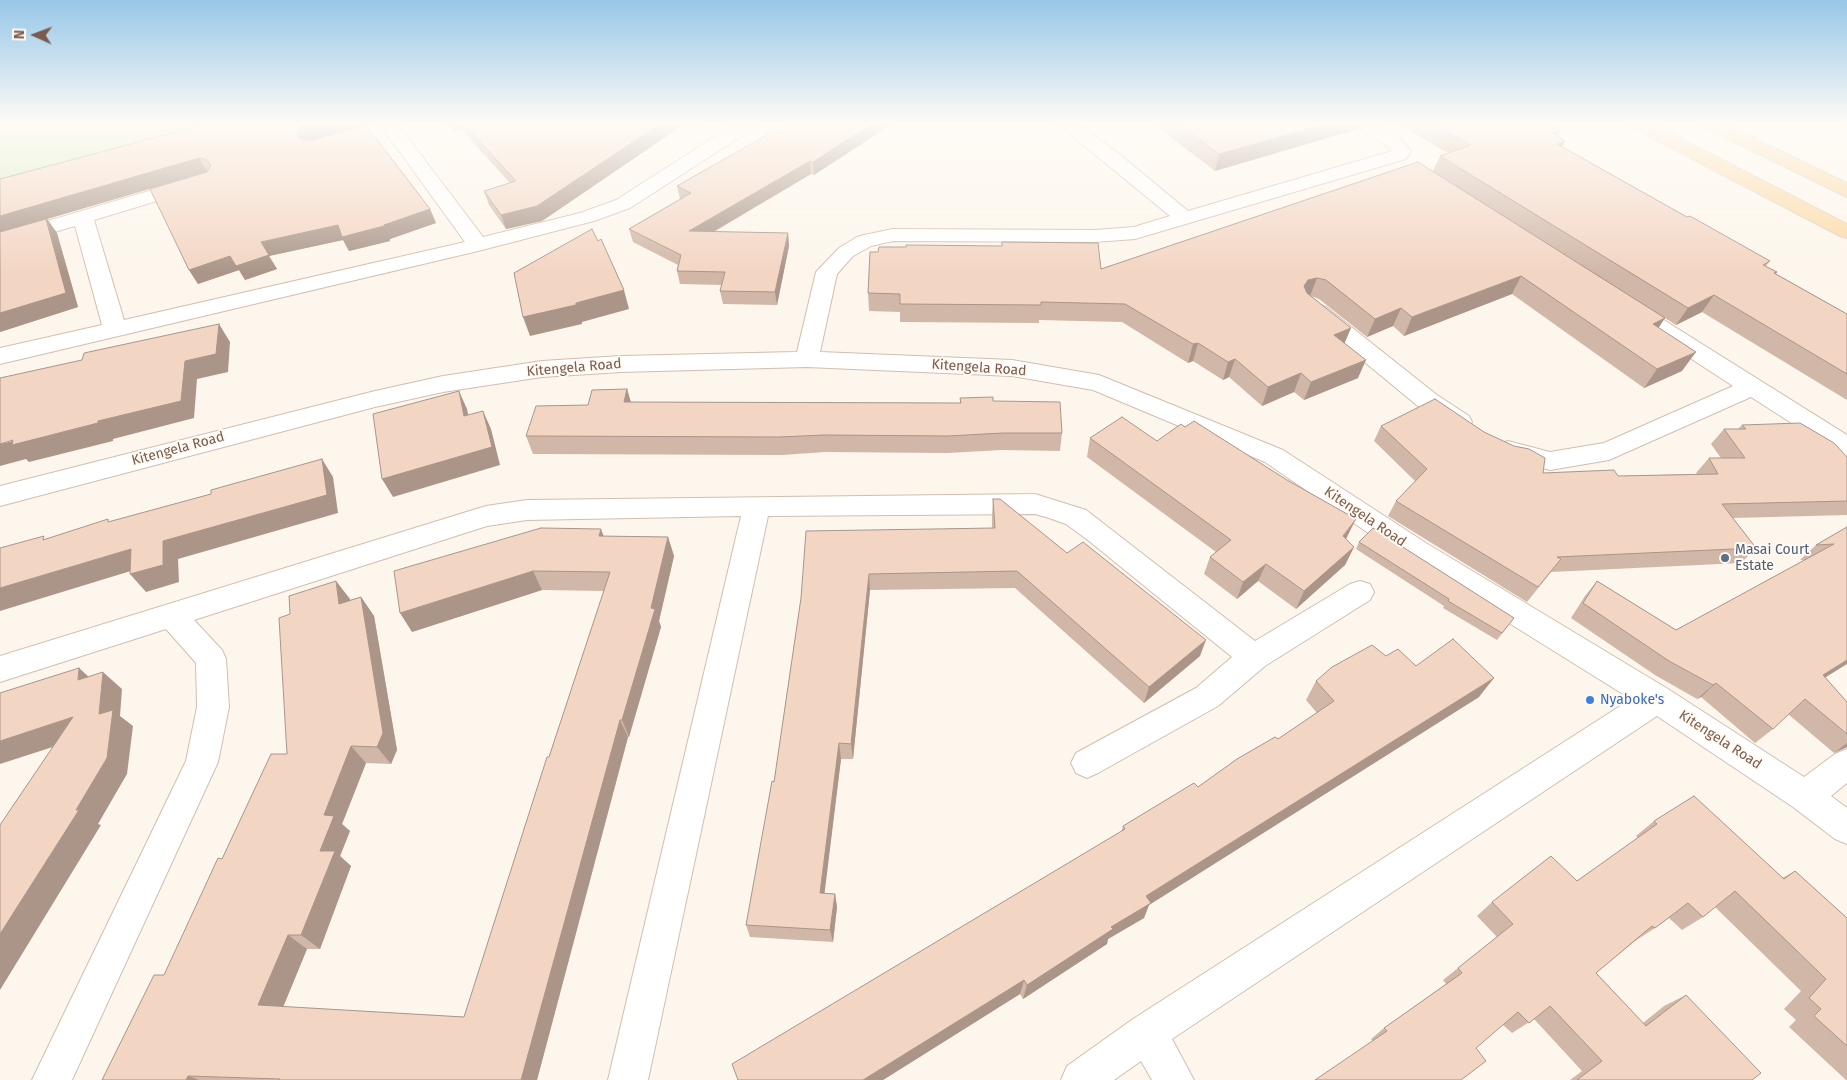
<!DOCTYPE html>
<style>
body{margin:0}
#map{position:relative;width:1847px;height:1080px;overflow:hidden;background:#fdf6ec;font-family:"Fira Sans",sans-serif}
canvas{display:block}
.north{position:absolute;left:10px;top:10px;width:50px;height:50px;-webkit-text-stroke:4px #fffaf3;paint-order:stroke;rotate:272deg;font-size:14px;font-weight:700;line-height:20px;text-align:center;color:#7a5c4d}
.north::after{content:'';display:block;margin:auto;width:18px;height:22px;background:#7a5c4d;clip-path:polygon(50% 0,100% 100%,50% 72%,0 100%)}
</style>
<div id="map">
<canvas width="1847" height="1080"></canvas>
<div class="north">N</div>
</div>
<script>
const c = document.querySelector('canvas').getContext('2d');
c.lineJoin = 'round';
function paint(path, color) { c.fillStyle = color; c.fill(path, 'evenodd'); }
const poly = rows => new Path2D(rows.map(r => 'M' + r).join(''));
function trace(path, color, width, dash) { c.strokeStyle = color; c.lineWidth = width; c.lineCap = dash ? 'butt' : 'round'; c.setLineDash(dash || []); c.stroke(path); }
function drawText(font, color, halo, rows, align = 'center') {
  c.font = font + ' "Fira Sans",sans-serif'; c.lineWidth = 4; c.setLineDash([]); c.textBaseline = 'middle'; c.strokeStyle = halo; c.fillStyle = color; for (const [text, x, y, turn = 0] of rows) {
    c.save(); c.translate(x, y); c.rotate((+turn || 0) * Math.PI / 180); c.textAlign = isNaN(turn) ? turn : align; if (halo) c.strokeText(text, 0, 0); c.fillText(text, 0, 0); c.restore();
  }
}
const green = poly([
 [0,122,232,122,0,186]
]);
const minor = poly([
 [384,122,396,122,483,237,580,213,616,200,738,122,760,122,757,126,630,208,594,221,478,251,0,364,0,348,102,325,75,226,0,248,0,235,183,181,190,179,197,181,200,185,197,189,94,220,124,320,465,242,381,126,384,122],
 [1055,122,1076,122,1118,153,1188,211,1392,151,1383,143,1356,126,1353,122,1375,122,1397,135,1411,151,1406,159,1135,239,1095,242,893,241,871,246,853,256,837,274,820,352,1012,360,1099,375,1283,450,1426,543,1668,689,1804,777,1835,754,1847,749,1847,783,1831,796,1847,808,1847,844,1835,839,1793,807,1657,716,1172,1039,1194,1080,1152,1080,1141,1061,1114,1080,1061,1080,1067,1066,1133,1019,1631,699,1406,559,1265,462,1093,390,1012,376,807,367,621,372,542,377,443,392,375,407,0,506,0,486,375,391,443,376,542,361,621,356,797,352,816,272,839,248,857,237,864,235,893,229,1095,230,1134,227,1170,216,1055,122],
 [1627,300,1635,302,1847,435,1847,456,1838,453,1751,397,1609,460,1550,470,1499,456,1495,450,1499,444,1508,441,1550,452,1604,443,1733,386,1619,312,1616,307,1619,302,1627,300],
 [1318,305,1326,307,1437,395,1469,416,1472,422,1469,428,1460,431,1451,428,1419,407,1310,317,1307,312,1310,307,1318,305],
 [1035,494,1086,510,1255,641,1350,584,1360,581,1370,584,1374,592,1370,600,1265,666,1218,706,1098,773,1087,778,1076,773,1071,763,1076,753,1196,688,1232,657,1089,541,1066,524,1049,518,1035,514,768,516,648,1080,608,1080,741,516,527,520,487,526,194,620,222,650,226,659,229,707,218,762,72,1080,32,1080,186,761,197,707,196,663,166,629,0,682,0,656,486,506,527,500,1035,494]
]);
const major = poly([
 [1626,122,1649,122,1847,224,1847,238,1840,236,1629,126,1626,122],
 [1698,122,1721,122,1847,183,1847,197,1701,126,1698,122]
]);
const wall = poly([
 [446,122,702,122,694,127,686,123,542,221,506,229,489,205,484,191,510,183,461,129,454,131],
 [895,122,814,175,811,174,714,232,788,233,789,246,777,305,723,304,720,291,722,285,680,284,677,271,678,265,633,242,629,229,680,199,677,186,779,133],
 [1151,122,1360,122,1358,129,1215,171],
 [1394,122,1543,122,1557,136,1565,141,1562,146,1687,217,1770,261,1766,266,1777,272,1776,274,1847,314,1847,400,1702,312,1676,325,1665,318,1658,328,1682,371,1644,388,1512,294,1404,336,1393,326,1367,337,1319,299,1311,296,1345,343,1358,378,1304,400,1294,392,1262,406,1229,377,1223,380,1193,361,1188,363,1122,322,1039,320,1039,323,900,322,900,312,869,311,868,293,878,252,906,247,1101,269,1433,171,1440,156,1448,153],
 [309,141,430,209,436,223,390,239,390,241,349,251,343,240,269,256,277,269,245,280,239,270,198,284,189,270,150,189,47,219,57,233,78,307,0,332,0,180],
 [627,389,631,402,960,403,960,398,993,401,1062,433,1060,451,1002,450,947,453,825,452,782,455,533,454,526,436,588,405],
 [1742,425,1847,457,1847,515,1733,518,1756,548,1741,563,1551,572,1527,602,1388,516,1396,501,1415,481,1374,441,1381,426,1543,473,1618,476,1697,474,1696,473,1709,458,1721,458,1711,444,1724,429,1738,429],
 [1090,438,1157,441,1347,537,1346,539,1354,547,1345,565,1296,609,1258,581,1237,599,1204,574,1210,557,1216,552,1087,457],
 [993,499,1067,553,1200,656,1144,703,1015,588,870,590,853,759,841,759,824,893,835,894,837,907,833,942,750,937,746,925,774,782,801,598,992,528,992,516],
 [1847,527,1825,677,1847,702,1847,747,1834,753,1788,714,1773,729,1755,743,1701,697,1697,699,1655,675,1571,618,1585,596,1597,581,1676,630,1805,560,1800,560,1816,545],
 [604,536,668,537,674,556,659,621,661,627,629,737,628,737,537,1080,102,1080,164,975,222,859,287,754,290,614,336,581,350,600,361,597,374,616,397,750,391,764,366,763,342,824,350,831,340,856,351,866,320,949,307,949,283,1007,464,1017,549,757,604,591,542,590,412,632],
 [1359,542,1514,618,1497,640,1443,608,1444,606,1356,549],
 [1386,656,1416,666,1479,697,1149,905,1144,918,1108,939,1107,944,1023,999,1020,994,883,1080,738,1080,1121,832,1123,826,1198,787,1278,739,1317,713,1306,700,1316,681],
 [1654,821,1782,878,1795,871,1847,918,1847,1080,1846,1080,1789,1027,1796,1020,1784,1009,1801,991,1715,907,1703,917,1682,930,1669,918,1655,928,1635,941,1596,973,1643,1023,1664,1006,1686,995,1752,1080,1570,1080,1582,1071,1534,1019,1512,1033,1503,1025,1373,1041,1371,1039,1384,1028,1446,984,1443,980,1497,937,1477,916,1492,902,1577,881,1638,838,1636,836]
]);
const shadedWall = poly([
 [320,122,377,122,308,141,299,138,297,132,301,127],
 [451,122,459,122,461,129,454,131],
 [663,122,686,122,686,123,542,221,506,229,501,215],
 [693,122,702,122,694,127],
 [875,122,895,122,814,175,813,162],
 [1333,122,1360,122,1358,129,1215,171,1219,154],
 [1560,131,1551,147,1552,133],
 [1565,141,1557,158,1557,144],
 [199,158,207,172,47,219,57,233,78,307,0,332,0,216],
 [810,161,811,174,692,244,689,231],
 [430,209,436,223,390,239,390,241,349,251,343,240,269,256,277,269,245,280,239,270,198,284,189,270,261,242,338,225],
 [788,233,789,246,777,305,775,292],
 [1521,276,1512,294,1404,336,1412,317],
 [1317,278,1310,296,1302,298,1304,286,1308,280],
 [624,290,629,309,582,322,582,324,530,336,523,317],
 [1714,295,1702,312,1676,325,1688,308],
 [1401,308,1393,326,1367,337,1375,319],
 [1665,318,1653,336,1653,324],
 [219,324,230,342,228,372,197,379,194,418,113,439,113,441,29,462,26,459,0,466,0,444,98,421,185,361],
 [1351,328,1343,347,1334,335],
 [1198,343,1193,361,1188,363,1193,344],
 [1696,352,1682,371,1644,388,1657,369],
 [1235,359,1229,377,1223,380,1228,362],
 [1366,360,1358,378,1304,400,1311,382],
 [1301,373,1294,392,1262,406,1268,387],
 [627,389,632,407,624,402],
 [459,391,467,409,472,434,464,416],
 [483,411,491,429,500,465,393,497,382,479],
 [322,459,333,477,338,513,178,559,179,582,146,592,130,574,163,541],
 [1356,519,1347,537,1335,554,1343,536],
 [601,529,608,548,599,536],
 [668,537,674,556,659,621,661,627,629,737,622,720,651,608],
 [1354,547,1345,565,1296,609,1304,591],
 [131,549,147,566,0,611,0,588],
 [1266,564,1258,581,1237,599,1243,582],
 [533,571,542,590,412,632,400,613],
 [869,574,870,590,853,759,851,744],
 [336,581,350,599,353,622,339,604],
 [361,597,374,616,397,750,391,764,377,747],
 [1206,640,1200,656,1144,703,1149,687],
 [1847,660,1847,664,1805,690,1823,675],
 [79,668,99,686,78,680],
 [103,672,122,689,120,716,133,726,127,774,98,824,101,825,0,990,0,934,76,810,99,714],
 [1494,678,1479,697,1149,905,1144,918,1108,939,1107,944,1023,999,1027,985,1111,927,1146,896],
 [1716,683,1701,697,1697,699,1713,685],
 [73,717,93,734,0,764,0,741],
 [620,720,628,737,537,1080,521,1080],
 [839,743,841,759,823,906,820,893],
 [1847,743,1847,747,1834,753],
 [351,746,366,763,342,824,350,831,340,856,351,866,320,949,301,935,320,851,324,815],
 [835,894,837,907,833,942,830,930],
 [288,935,307,949,279,1017,258,1005],
 [1024,980,1020,994,883,1080,863,1080],
 [188,1076,199,1080,186,1080]
]);
const building = poly([
 [213,122,320,122,301,127,297,132,299,138,309,141,366,125,430,209,384,225,384,226,342,237,338,225,261,242,269,255,236,266,230,256,189,270,150,189,207,172,211,165,207,160,199,158,0,216,0,179,213,122],
 [462,122,663,122,537,206,501,215,484,191,516,181,462,122],
 [796,122,875,122,813,162,810,161,689,231,788,233,775,292,720,291,725,272,677,271,681,255,629,229,691,193,677,186,774,131,779,133,796,122],
 [1176,122,1333,122,1219,154,1176,122],
 [1429,122,1543,122,1560,131,1552,133,1565,141,1557,144,1687,217,1690,216,1770,261,1763,265,1777,272,1774,273,1847,314,1847,374,1714,295,1688,308,1440,156,1471,145,1429,122],
 [1418,162,1665,318,1653,324,1696,352,1657,369,1521,276,1412,317,1401,308,1375,319,1326,280,1317,278,1308,280,1304,286,1307,293,1351,328,1334,335,1366,360,1311,382,1301,373,1268,387,1235,359,1228,362,1198,343,1193,344,1125,304,1041,302,1041,305,900,304,900,294,868,293,870,252,878,252,879,247,906,247,906,245,1002,246,1002,242,1098,243,1101,269,1418,162],
 [46,219,66,293,0,313,0,232,46,219],
 [592,229,598,241,601,239,624,290,576,303,576,305,523,317,514,273,592,229],
 [219,324,216,354,185,361,181,401,98,421,98,423,12,445,13,440,0,444,0,378,82,360,84,353,219,324],
 [627,389,624,402,961,403,960,398,993,397,993,401,1060,402,1062,433,1003,433,948,436,824,435,779,437,526,436,536,406,588,405,592,390,627,389],
 [459,391,464,416,483,411,492,447,382,479,373,414,459,391],
 [1435,399,1484,432,1514,446,1529,449,1545,458,1543,473,1614,470,1618,476,1718,474,1709,458,1745,458,1724,429,1746,429,1742,425,1800,423,1834,443,1847,457,1847,501,1722,504,1756,548,1557,557,1561,559,1538,587,1396,501,1427,469,1381,426,1435,399],
 [1122,417,1157,441,1181,424,1185,427,1194,421,1287,480,1356,519,1343,536,1354,547,1304,591,1266,564,1243,582,1210,557,1231,540,1090,438,1122,417],
 [322,459,327,495,163,541,163,565,130,574,131,549,0,588,0,548,44,536,43,540,108,519,108,522,211,494,211,490,322,459],
 [993,499,1000,499,1067,553,1083,542,1206,640,1149,687,1017,571,869,574,851,744,839,743,820,893,835,894,830,930,746,925,772,781,774,782,801,598,806,531,995,528,993,499],
 [1847,527,1847,660,1823,675,1847,702,1847,734,1805,699,1773,729,1716,683,1713,685,1669,661,1583,603,1597,581,1676,630,1834,544,1816,545,1847,527],
 [541,528,601,529,599,536,668,537,651,608,655,609,622,720,620,720,521,1080,279,1080,280,1079,188,1076,186,1080,102,1080,154,975,164,975,218,858,222,859,271,754,287,754,279,618,290,614,289,596,336,581,339,604,361,597,383,733,377,747,351,746,324,815,334,816,320,851,335,851,301,935,288,935,258,1005,464,1017,547,757,549,757,610,572,533,571,400,613,394,571,541,528],
 [1373,528,1514,618,1502,633,1448,601,1449,599,1359,542,1373,528],
 [1453,639,1494,678,1146,896,1151,903,1111,927,1113,929,1027,985,1024,980,863,1080,738,1080,732,1064,1125,829,1123,826,1194,783,1198,787,1237,759,1275,737,1278,739,1334,701,1316,681,1332,667,1372,645,1386,656,1398,649,1416,666,1453,639],
 [79,668,78,680,103,672,99,714,113,710,107,758,76,810,79,810,0,934,0,825,73,717,0,741,0,693,79,668],
 [1694,796,1784,879,1795,871,1847,918,1847,1046,1814,1016,1821,1009,1809,998,1826,979,1735,891,1703,917,1688,903,1655,928,1652,926,1596,973,1646,1026,1686,995,1761,1073,1752,1080,1577,1080,1602,1061,1550,1006,1529,1023,1518,1012,1476,1048,1486,1061,1461,1080,1315,1080,1387,1031,1384,1028,1462,973,1458,968,1513,924,1492,902,1551,856,1577,881,1657,824,1654,821,1694,796]
]);
const markers = [
 [1725,558,5,"#5c6f8a"],
 [1590,700,5,"#3f7fe0"]
];
const streetNames = [
 ["Kitengela Road",574,368,-5],
 ["Kitengela Road",979,368,4],
 ["Kitengela Road",178,449,-15],
 ["Kitengela Road",1365,517,34],
 ["Kitengela Road",1720,740,33]
];
const serviceNames = [
 ["Masai Court",1735,550],
 ["Estate",1735,566]
];
const shopNames = [
 ["Nyaboke's",1600,700]
];
paint(green, '#d8ecc9');
trace(minor, '#d1beb0', 2);
trace(major, '#dad1cd', 2);
paint(minor, '#fff');
paint(major, '#fbd9a5');
paint(wall, '#d1b7a8');
paint(shadedWall, '#aa9588');
paint(building, '#f3d5c3');
trace(building, '#aa9588', 1);
const sky = c.createLinearGradient(0, 0, 0, 273);
sky.addColorStop(0, '#97c7e8');
sky.addColorStop(0.45, '#fefbf6');
sky.addColorStop(1, '#fefbf600');
c.fillStyle = sky;
c.fillRect(0, 0, 1847, 273);
for (const [x, y, r, color] of markers) { const dot = new Path2D(); dot.arc(x, y, r, 0, 2 * Math.PI); c.fillStyle = color; c.fill(dot); trace(dot, '#fffaf3', 2); }
drawText('14px', '#7a5c4d', '#fffaf3', streetNames);
drawText('14px', '#4e5e75', '#fffaf3', serviceNames, 'left');
drawText('14px', '#366cbe', '#fffaf3', shopNames, 'left');
</script>
